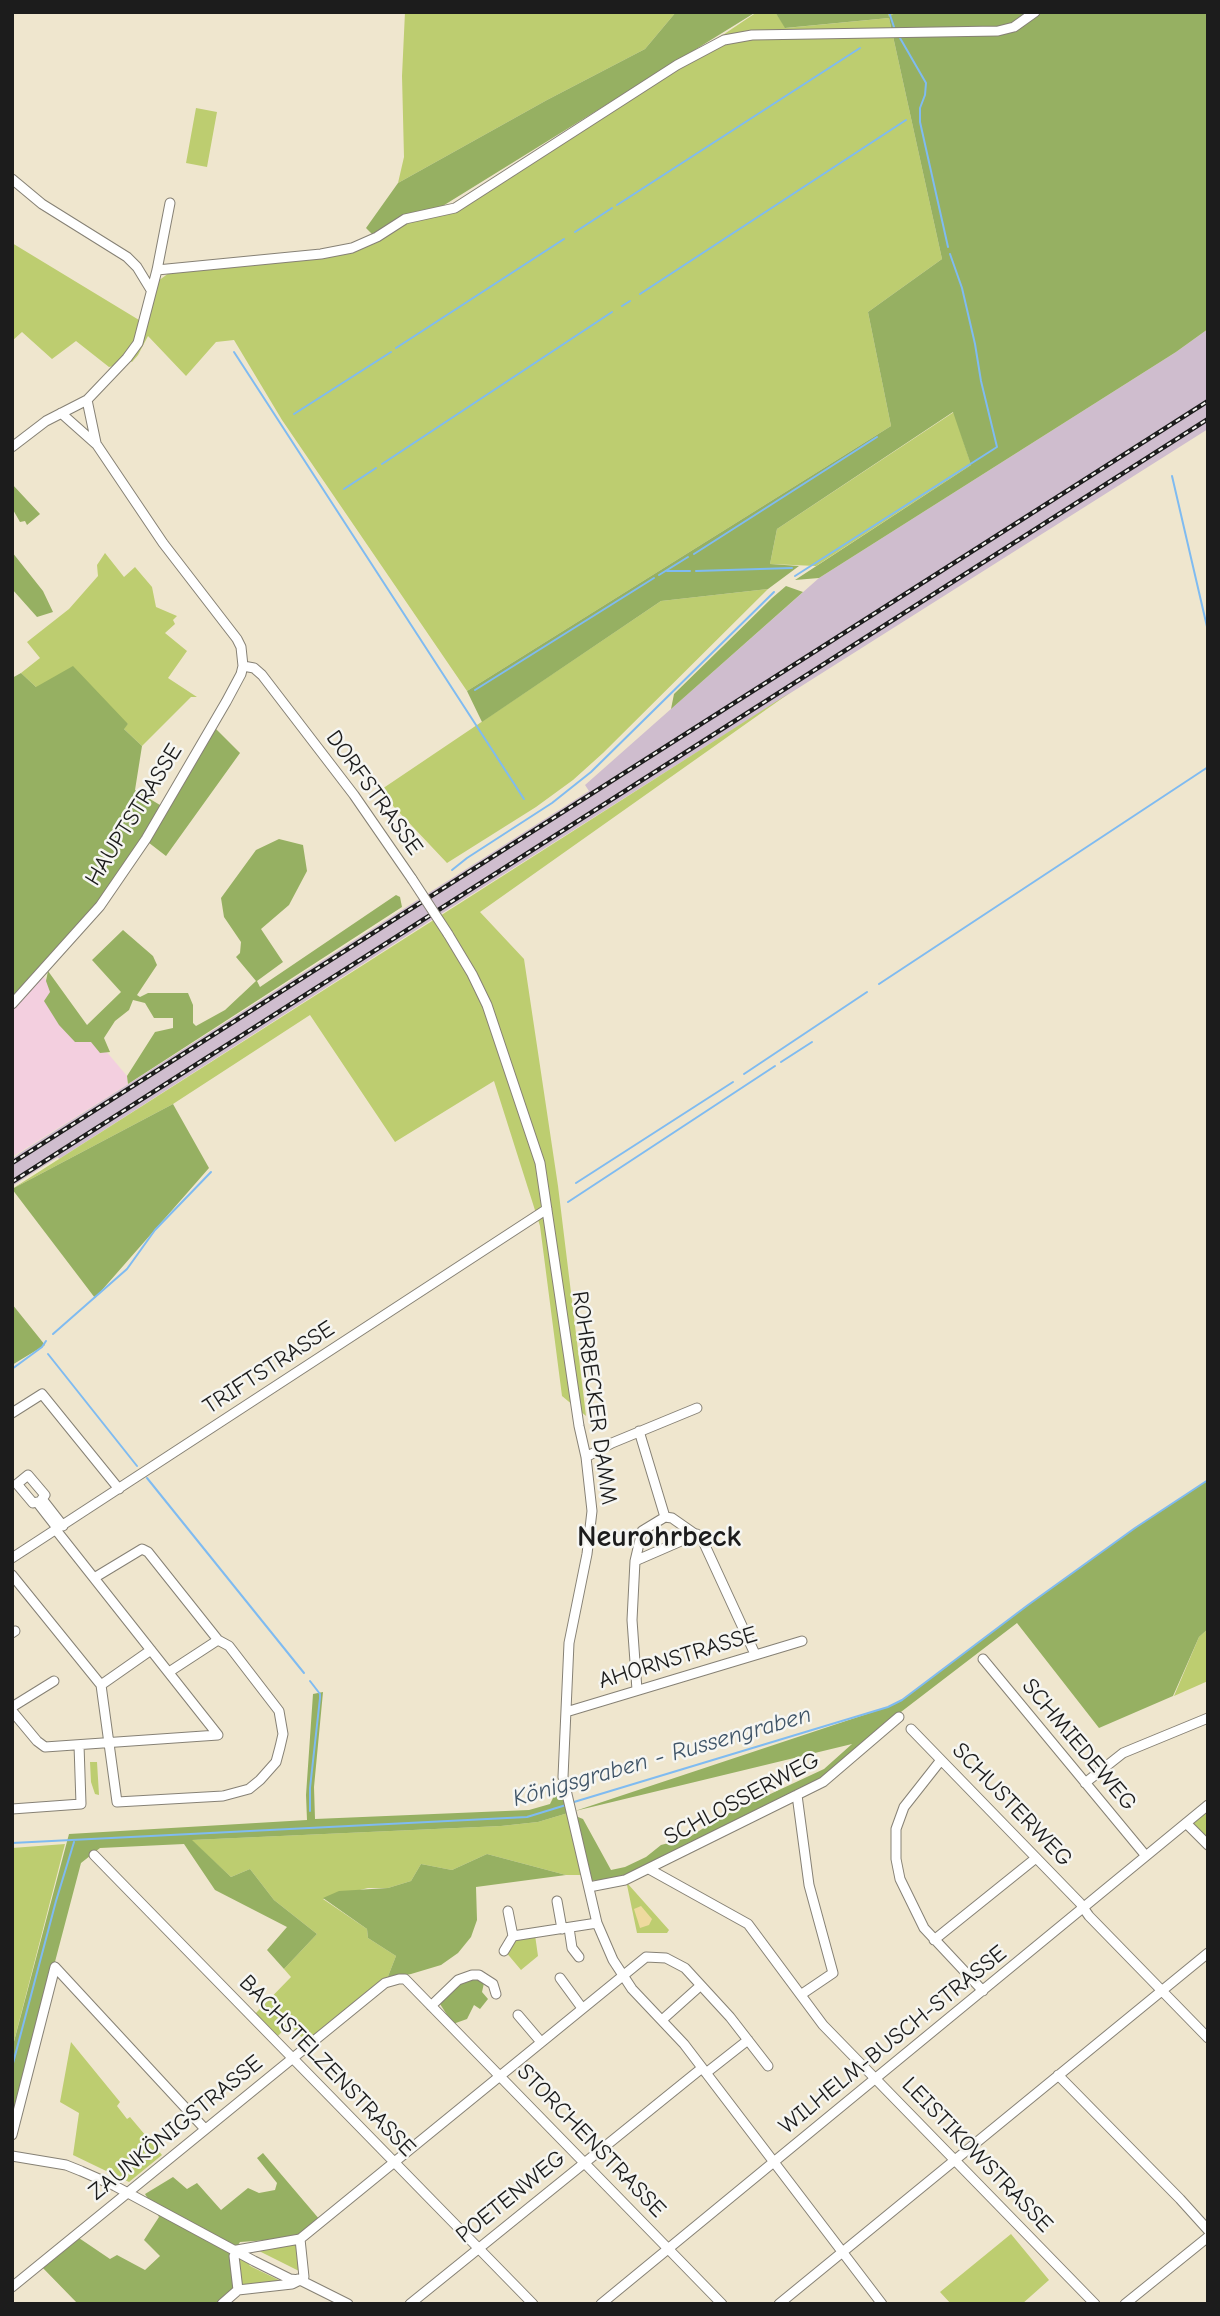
<!DOCTYPE html>
<meta charset="utf-8">
<style>
body{margin:0}
#map{position:relative;width:1220px;height:2316px;overflow:hidden;background:#efe6ce;font-family:"Comic Neue",sans-serif}
canvas{display:block}
.frame{position:absolute;inset:0;border:14px solid #1c1c1c;pointer-events:none}
</style>
<div id="map">
<canvas width="1220" height="2316"></canvas>
<div class="frame"></div>
</div>
<script>
const c = document.querySelector('canvas').getContext('2d');
c.lineJoin = 'round';
function paint(path, color) { c.fillStyle = color; c.fill(path, 'evenodd'); }
const poly = rows => new Path2D(rows.map(r => 'M' + r).join(''));
function trace(path, color, width, dash) { c.strokeStyle = color; c.lineWidth = width; c.lineCap = dash ? 'butt' : 'round'; c.setLineDash(dash || []); c.stroke(path); }
function drawText(font, color, halo, rows, align = 'center') {
  c.font = font + ' "Comic Neue",sans-serif'; c.lineWidth = 5; c.setLineDash([]); c.textBaseline = 'middle'; c.strokeStyle = halo; c.fillStyle = color; for (const [text, x, y, turn = 0] of rows) {
    c.save(); c.translate(x, y); c.rotate((+turn || 0) * Math.PI / 180); c.textAlign = isNaN(turn) ? turn : align; if (halo) c.strokeText(text, 0, 0); c.fillText(text, 0, 0); c.restore();
  }
}
const built = poly([
 [42,975,127,1076,128,1084,12,1157,12,1007]
]);
const industrial = poly([
 [1208,329,1208,429,441,914,59,1159,58,1157,12,1186,12,1159,20,1153,589,791,585,785,819,578,1176,352]
]);
const green = poly([
 [405,12,676,12,645,49,547,100,398,183,404,157,402,76],
 [757,12,775,12,786,28,889,18,888,12,896,12,889,18,942,259,868,312,891,426,467,691,282,420,234,340,216,342,186,376,148,336,138,355,132,362,129,360,158,281,169,273,339,253,407,221,452,212,586,127],
 [196,108,217,112,207,167,186,163],
 [12,243,139,320,134,342,118,365,109,367,76,341,52,359,22,332,12,341],
 [954,412,971,465,816,566,770,564,777,529],
 [105,553,124,577,135,567,152,587,156,607,177,616,173,620,175,624,165,633,187,651,168,678,197,697,191,697,142,746,123,728,128,724,36,687,21,673,40,658,27,642,69,609,98,576,97,565],
 [768,589,603,753,573,780,536,807,447,863,379,791,661,601],
 [791,692,480,912,524,959,558,1186,586,1416,562,1396,540,1226,494,1081,395,1142,310,1015,173,1104,12,1189],
 [1208,1629,1208,1681,1174,1696,1199,1637],
 [90,1762,97,1762,99,1795,95,1794,91,1782],
 [1208,1806,1208,1842,1188,1822],
 [568,1813,584,1875,566,1875,487,1854,452,1870,421,1864,411,1881,388,1888,368,1888,323,1899,367,1929,368,1938,396,1956,387,1979,307,2043,289,2024,278,2036,255,2014,291,1977,284,1969,317,1934,274,1900,250,1869,231,1877,191,1840,501,1826,538,1822],
 [65,1844,12,2049,12,1848],
 [628,1884,669,1930,667,1933,637,1933,627,1885],
 [535,1935,538,1956,521,1970,505,1951,514,1939],
 [71,2042,120,2102,117,2106,127,2119,130,2117,162,2155,129,2182,73,2155,79,2113,60,2102],
 [1011,2234,1049,2280,1022,2304,951,2304,940,2292],
 [298,2241,301,2272,253,2248],
 [238,2255,251,2261,249,2265,252,2267,283,2282,240,2287]
]);
const forest = poly([
 [676,12,756,12,433,212,407,221,378,240,366,228,398,183,547,100,645,49],
 [775,12,888,12,889,17,896,12,1208,12,1208,329,1176,352,819,578,795,580,971,465,953,412,777,529,770,564,799,566,768,589,661,601,482,722,467,691,891,426,868,312,942,259,889,18,785,28],
 [12,484,40,514,27,525,25,521,20,522,12,508],
 [12,552,43,591,53,612,37,617,12,589],
 [786,586,803,592,671,709,674,694,772,598],
 [73,666,128,724,124,729,142,746,135,790,165,808,213,726,240,753,166,856,144,839,107,893,12,1000,12,678,21,673,36,687],
 [279,839,303,845,307,871,289,905,261,929,283,962,257,981,260,987,396,895,400,897,402,907,128,1084,127,1076,155,1032,173,1028,173,1018,154,1018,145,1003,133,1000,129,1010,115,1021,104,1038,110,1052,100,1053,91,1042,75,1042,59,1025,44,1001,50,992,46,981,48,971,87,1025,121,992,92,960,123,930,153,956,157,965,137,995,140,997,148,993,188,993,193,1005,193,1023,196,1026,225,1010,256,981,236,957,240,953,241,942,224,917,221,898,256,850],
 [173,1104,209,1168,95,1298,12,1189],
 [12,1304,45,1345,12,1365],
 [1208,1480,1208,1629,1199,1637,1173,1696,1099,1728,1017,1623,897,1715,823,1777,624,1879,588,1881,568,1813,538,1822,501,1826,192,1840,231,1877,250,1869,274,1900,317,1934,284,1969,267,1950,287,1927,215,1890,184,1844,100,1848,81,1863,12,2125,12,2049,69,1834,307,1820,306,1795,313,1694,323,1692,314,1787,315,1819,529,1810,550,1804,554,1796,564,1795,568,1813,583,1819,611,1870,625,1867,646,1857,661,1845,688,1838,721,1817,824,1769,852,1744,575,1811,888,1707,902,1700,1028,1605,1135,1528],
 [487,1854,566,1875,476,1887,477,1920,471,1937,458,1953,441,1965,411,1974,387,1979,396,1956,368,1938,367,1929,323,1898,339,1891,388,1888,411,1881,421,1864,452,1870],
 [479,1977,484,1983,482,1992,488,1999,480,2009,474,2005,467,2019,453,2024,440,2004,464,1980],
 [263,2153,320,2220,298,2238,240,2242,234,2251,234,2289,218,2304,78,2304,40,2265,76,2236,110,2259,117,2255,145,2270,160,2256,144,2240,159,2217,145,2194,173,2177,187,2189,197,2183,221,2210,248,2188,259,2193,275,2190,277,2183,257,2158]
]);
const sand = poly([
 [641,1906,652,1919,649,1925,640,1928,634,1909]
]);
const stream = poly([
 [889,12,894,27],
 [900,38,926,83,925,95,920,108,920,122,948,247],
 [617,205,860,48],
 [575,232,612,208],
 [640,294,906,120],
 [622,306,630,301],
 [396,348,564,239],
 [234,352,524,799],
 [294,414,391,352],
 [382,464,612,312],
 [1172,476,1208,631],
 [344,489,376,468],
 [694,554,877,437],
 [667,571,690,571],
 [696,571,792,568],
 [659,575,688,557],
 [795,576,997,447,981,381,975,344,962,288,950,254],
 [475,690,654,578],
 [452,870,467,858,552,803,591,772,774,592],
 [879,984,1208,767],
 [781,1062,812,1042],
 [744,1074,867,992],
 [576,1183,733,1082],
 [568,1202,775,1066],
 [53,1334,127,1269,155,1230,211,1172],
 [48,1354,137,1466],
 [12,1369,42,1347,46,1341],
 [147,1478,304,1673],
 [574,1802,888,1707,902,1700,1028,1605,1135,1528,1208,1480],
 [310,1811,310,1788,320,1698,320,1694,310,1681],
 [12,1843,527,1817,566,1805],
 [12,2067,56,1901,74,1842]
]);
const minor = poly([
 [12,179,42,204,127,257,137,267,151,290],
 [157,270,321,254,352,248,377,237,405,219,455,208,677,65,724,40,752,35,998,31,1014,27,1035,12],
 [87,400,96,443],
 [12,447,46,421,87,400,127,358,138,343,157,270,170,203],
 [243,666,254,668,262,675,354,795,412,879],
 [448,934,472,974,487,1005,540,1163,579,1426,586,1457,592,1511,587,1554,569,1643,563,1777,597,1923,613,1960,632,1989,684,2044,882,2304],
 [12,1004,100,906,146,839,226,702,241,674,243,666,241,647,237,639,163,543,97,445,61,413],
 [12,1413,42,1394,119,1489],
 [639,1431,665,1517],
 [586,1457,612,1443,697,1408],
 [665,1517,672,1518,702,1539,755,1654],
 [58,1529,37,1502,33,1503,17,1484,28,1475,45,1495,42,1499,63,1526],
 [12,1558,547,1209],
 [635,1561,697,1534],
 [12,1575,101,1685,117,1802,223,1796,249,1789,260,1780,276,1762,280,1747,283,1734,279,1711,229,1646,218,1640,148,1552,142,1549,94,1578],
 [12,1633,15,1631],
 [983,1659,1146,1856],
 [169,1672,218,1640],
 [101,1685,151,1650],
 [637,1690,632,1620,635,1561,642,1531,665,1517],
 [12,1707,54,1681],
 [12,1711,37,1741,45,1747,218,1735,56,1530],
 [566,1712,802,1641],
 [911,1729,1080,1903,1089,1916,1208,2038],
 [941,1760,904,1807,896,1829,896,1859,900,1879,924,1928,983,1991],
 [1085,1783,1123,1753,1208,1718],
 [797,1795,809,1885,833,1973,802,1994],
 [12,1809,81,1804,79,1745],
 [1186,1823,1208,1845],
 [94,1855,533,2304],
 [649,1869,748,1924,823,2025,1095,2304],
 [589,1887,625,1880,823,1782,899,1717],
 [557,1901,562,1929],
 [508,1911,513,1936,597,1923],
 [569,1928,572,1948,579,1957],
 [934,1940,1036,1858],
 [504,1951,513,1936],
 [55,1967,205,2129],
 [560,1978,582,2008],
 [431,2006,458,1980,472,1975,479,1975,493,1984,496,1994],
 [518,2015,541,2042],
 [662,2020,700,1986],
 [706,2073,748,2040],
 [1058,2075,1180,2199,1208,2230],
 [12,2135,55,1967],
 [12,2156,66,2165,81,2171,115,2186,254,2261,290,2279,300,2280],
 [300,2239,646,1957,666,1958,685,1968,730,2017,768,2066],
 [237,2250,300,2239],
 [237,2250,234,2256,238,2290],
 [298,2279,348,2304],
 [12,2287,385,1983,399,1979,405,1979,722,2304],
 [238,2290,292,2284,300,2280,304,2277,300,2239],
 [222,2304,238,2290],
 [410,2304,702,2068],
 [601,2304,1208,1805],
 [779,2304,1208,1953],
 [1125,2304,1208,2237]
]);
const rail = poly([
 [12,1163,1208,401],
 [12,1182,1208,419]
]);
const minorBridge = poly([
 [412,879,448,934]
]);
const streetNames = [
 ["DORFSTRASSE",374,793,54],
 ["HAUPTSTRASSE",134,815,-58],
 ["TRIFTSTRASSE",269,1368,-33],
 ["ROHRBECKER DAMM",594,1398,82],
 ["AHORNSTRASSE",678,1658,-17],
 ["SCHMIEDEWEG",1079,1745,50],
 ["SCHLOSSERWEG",742,1799,-28],
 ["SCHUSTERWEG",1012,1805,46],
 ["WILHELM-BUSCH-STRASSE",893,2040,-39],
 ["BACHSTELZENSTRASSE",327,2066,46],
 ["ZAUNKÖNIGSTRASSE",176,2128,-39],
 ["STORCHENSTRASSE",591,2141,46],
 ["LEISTIKOWSTRASSE",977,2155,46],
 ["POETENWEG",511,2197,-39]
];
const waterNames = [
 ["Königsgraben - Russengraben",662,1757,-16]
];
const districtNames = [
 ["Neurohrbeck",659,1538]
];
paint(built, '#f3cfdf');
paint(industrial, '#cfbdce');
paint(green, '#bdcd70');
paint(forest, '#96b062');
paint(sand, '#eeda9e');
trace(stream, '#7fbbf1', 2);
trace(minor, '#868175', 11);
trace(minor, '#fff', 9);
trace(rail, '#1c1c1c', 4.5);
trace(rail, '#f6f6f2', 2, [5]);
trace(minorBridge, '#868175', 11, []);
trace(minorBridge, '#fff', 9);
drawText('23px', '#1c1c1c', '#f6f6f2', streetNames);
drawText('italic 24px', '#3f5467', '#f6f6f2', waterNames);
drawText('bold 30px', '#1c1c1c', '#f6f6f2', districtNames);
</script>
